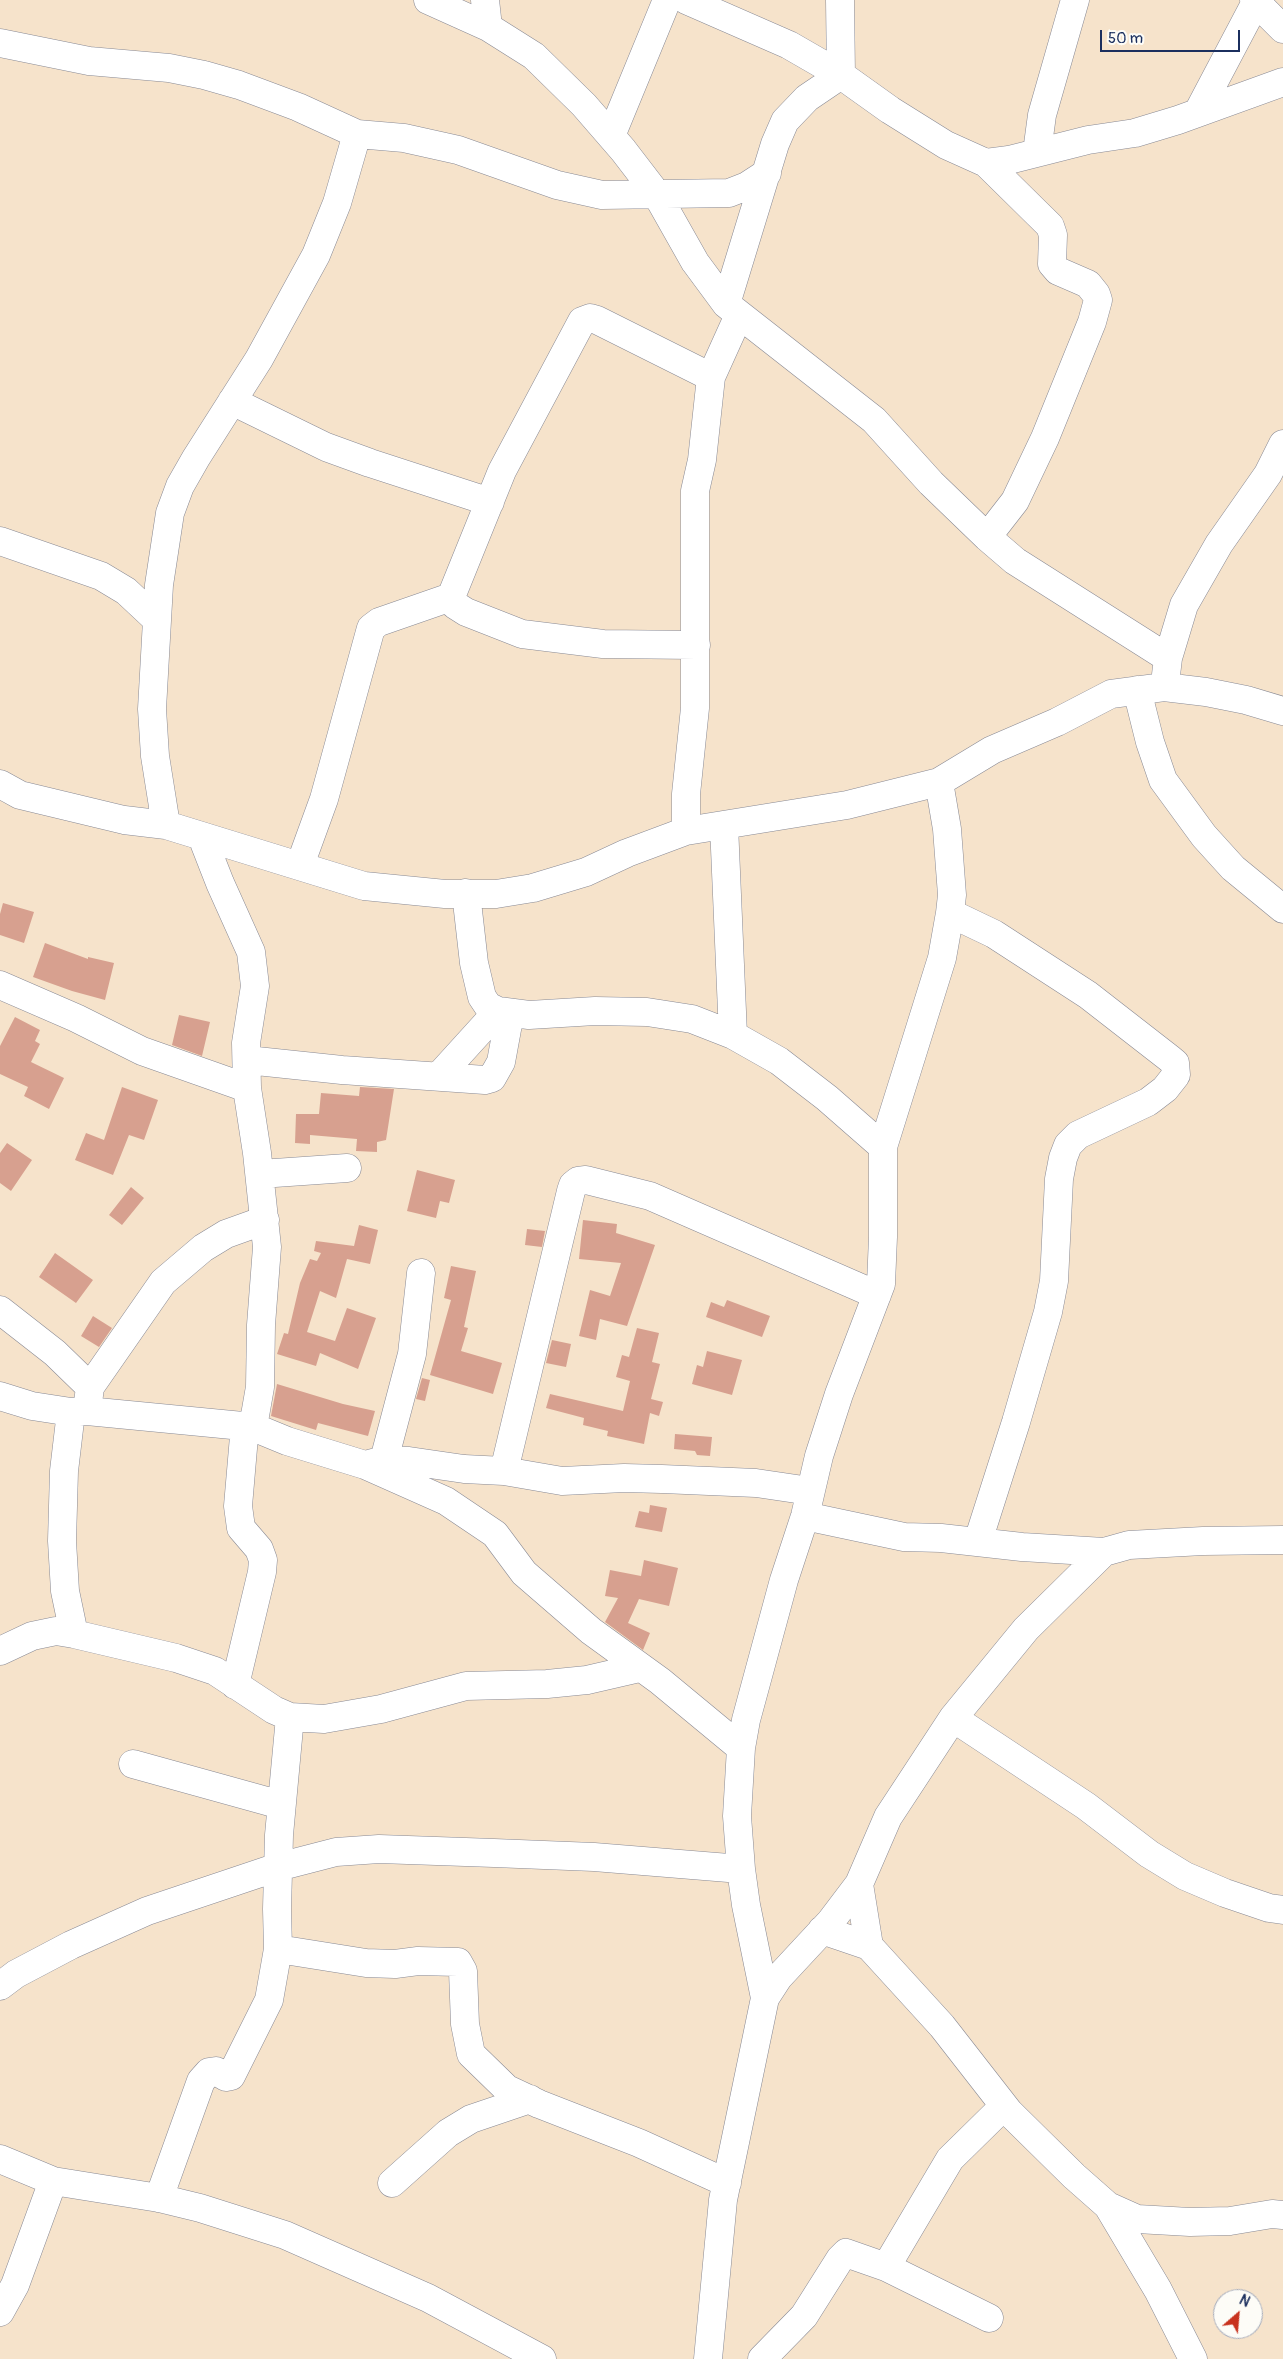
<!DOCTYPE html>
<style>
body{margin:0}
#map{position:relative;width:1283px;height:2359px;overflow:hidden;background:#f6e3cb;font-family:Pangolin,sans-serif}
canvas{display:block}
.north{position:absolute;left:1213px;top:2289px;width:50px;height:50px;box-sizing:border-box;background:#fdfcf7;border:1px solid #a3aaba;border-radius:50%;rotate:27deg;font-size:14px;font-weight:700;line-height:20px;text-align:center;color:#1b2f5e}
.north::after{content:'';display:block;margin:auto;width:18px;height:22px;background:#c8321e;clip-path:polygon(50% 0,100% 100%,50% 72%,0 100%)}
.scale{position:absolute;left:1100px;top:30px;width:140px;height:22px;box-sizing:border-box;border:2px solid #1b2f5e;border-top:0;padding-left:6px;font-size:15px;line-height:18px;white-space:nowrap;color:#1b2f5e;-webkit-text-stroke:4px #fdfcf7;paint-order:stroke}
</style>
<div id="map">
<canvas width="1283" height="2359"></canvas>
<div class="north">N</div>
<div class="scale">50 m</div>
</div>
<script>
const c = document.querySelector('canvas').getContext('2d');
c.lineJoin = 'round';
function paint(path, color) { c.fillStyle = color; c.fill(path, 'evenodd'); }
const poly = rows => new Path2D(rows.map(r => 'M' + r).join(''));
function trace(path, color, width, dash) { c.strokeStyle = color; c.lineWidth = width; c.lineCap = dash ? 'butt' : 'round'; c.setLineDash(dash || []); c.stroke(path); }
const building = poly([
 [3,903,34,912,24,943,0,935,0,914],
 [45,943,88,959,88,957,114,963,105,1000,72,991,33,977],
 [179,1015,210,1022,202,1056,172,1045],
 [15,1017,40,1030,35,1041,40,1044,31,1062,64,1078,49,1109,24,1096,28,1087,0,1074,0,1046],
 [122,1087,158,1100,144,1140,129,1135,113,1175,75,1160,86,1133,104,1140],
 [360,1087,394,1089,386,1140,377,1142,377,1152,356,1151,357,1139,310,1135,310,1144,295,1143,296,1114,319,1114,321,1093,359,1096],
 [7,1143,32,1160,11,1191,0,1183,0,1153],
 [417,1170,455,1180,449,1203,440,1201,436,1218,407,1211],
 [131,1187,144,1198,122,1225,109,1215],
 [583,1220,617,1224,616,1233,655,1245,627,1326,600,1319,596,1340,579,1336,590,1290,610,1296,621,1263,579,1259],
 [359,1225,378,1230,370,1264,347,1259,336,1298,320,1291,307,1332,335,1341,347,1308,376,1318,358,1369,320,1353,316,1366,277,1354,284,1333,288,1334,300,1283,310,1259,317,1261,321,1253,314,1251,316,1241,354,1246],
 [527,1229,545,1231,542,1247,525,1245],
 [55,1253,93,1280,76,1303,39,1277],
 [451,1266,476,1271,464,1327,468,1328,461,1351,502,1363,493,1394,430,1375,451,1300,444,1298],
 [727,1300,770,1316,762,1337,706,1317,711,1302,724,1307],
 [93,1316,112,1328,99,1347,81,1336],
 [637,1328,659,1333,652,1362,660,1364,651,1399,663,1402,659,1416,650,1413,644,1444,607,1436,608,1431,583,1425,584,1418,546,1408,550,1394,623,1411,630,1381,616,1377,622,1355,629,1357],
 [552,1340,571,1344,566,1367,546,1363],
 [707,1351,742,1360,732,1395,692,1384,697,1365,703,1367],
 [422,1378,430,1380,425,1401,416,1399],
 [277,1384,343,1404,375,1411,368,1436,318,1423,316,1430,271,1416],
 [675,1434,712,1437,710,1456,697,1455,695,1451,674,1449],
 [650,1505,667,1508,662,1532,635,1527,639,1511,649,1513],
 [644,1560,678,1568,669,1606,639,1599,628,1623,650,1633,643,1650,605,1622,618,1598,605,1596,610,1570,641,1576]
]);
const minor = poly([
 [428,0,488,27,534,56,584,105,623,150,656,193,695,262,726,304,874,420,931,483,987,537,1015,561,1168,658],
 [485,0,488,27],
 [686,0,789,45,841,75,890,110,946,145,986,163,1050,226,1053,235,1052,264,1058,271,1088,284,1096,294,1098,300,1092,322,1045,438,1015,501,987,537],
 [1254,0,1283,29],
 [0,43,89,61,169,68,204,75,239,85,298,107,357,134,404,138,458,150,557,185,602,195,729,193,747,186,767,173],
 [1198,112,1256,2],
 [611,136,667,0],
 [1037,152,1042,115,1075,0],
 [986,163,1009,160,1088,140,1135,133,1178,120,1283,82],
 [726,304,775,144,785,121,807,98,841,75,840,0],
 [232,401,326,447,370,463,490,502],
 [0,541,101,576,126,591,157,620],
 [696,645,603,644,522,634,466,612,455,605,451,597,502,471,582,321,590,318,597,320,711,377],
 [1166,675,1168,658,1184,605,1219,544,1268,474,1283,444],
 [1137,690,1150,742,1163,780,1204,836,1233,868,1283,909],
 [0,784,20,795,124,820,166,825,364,886,445,894,496,894,533,888,586,872,627,853,686,831,847,805,939,782,992,750,1057,722,1111,694,1164,687,1206,692,1246,700,1283,711],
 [166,825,155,756,152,709,159,585,170,513,180,486,196,458,259,359,316,255,337,203,357,134],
 [724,825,733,1035],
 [686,831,686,794,695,708,695,491,702,460,711,377,739,315],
 [202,837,220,883,251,952,255,986,246,1043,247,1088,257,1153,267,1247,261,1325,260,1387,253,1427],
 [300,865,324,799,371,628,379,622,451,597],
 [466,893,474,963,482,997,488,1006,498,1011,529,1015,595,1011,647,1012,692,1019,733,1035,779,1061,827,1098,883,1147],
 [950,913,994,934,1088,995,1169,1058,1175,1063,1176,1075,1165,1089,1148,1102,1078,1135,1068,1145,1063,1158,1059,1179,1054,1281,1048,1312,1016,1422,978,1541],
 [0,985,76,1018,142,1051,247,1088],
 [247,1060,342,1070,485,1080,492,1078,501,1062,510,1013],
 [439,1076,498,1011],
 [260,1174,347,1168],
 [0,1310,55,1353,90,1387],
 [0,1396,32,1406,71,1412,87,1411,253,1427,287,1441,365,1465,446,1501,495,1534,524,1573,591,1631,660,1681,741,1748],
 [87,1411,90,1387,163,1282,203,1248,226,1234,265,1220],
 [71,1412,64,1471,62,1541,65,1591,74,1634],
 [384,1460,412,1354,421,1273],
 [365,1465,384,1460,409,1461,464,1469,504,1471,562,1481,624,1478,662,1479,756,1483,810,1491],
 [504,1471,571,1191,573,1185,578,1181,586,1180,650,1196,877,1295],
 [805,1516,904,1537,941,1538,1022,1547,1104,1552],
 [0,1651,32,1636,56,1631,74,1634,176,1658,215,1671,274,1710,290,1717,324,1719,381,1709,466,1686,547,1684,587,1680,639,1668],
 [235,1685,262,1572,263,1560,259,1549,241,1528,238,1506,245,1425],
 [953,1718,1086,1806,1149,1854,1185,1876,1225,1893,1269,1908,1283,1910],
 [133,1764,281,1805],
 [859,1884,869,1946],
 [822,1930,869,1946,942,2026,1009,2112,1074,2176,1108,2206,1137,2219,1190,2222,1230,2221,1272,2214,1283,2215],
 [278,1949,366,1963,395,1964,418,1961,458,1962,463,1971,465,2024,471,2054,507,2089,539,2104,639,2143,727,2183],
 [0,1986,16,1974,71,1945,147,1911,278,1867,336,1852,379,1849,494,1853,594,1857,741,1869],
 [765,1998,746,1905,741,1869,737,1816,741,1748,746,1720,784,1580,805,1516,819,1456,839,1394,881,1284,883,1237,883,1147,942,958,950,913,952,895,947,829,939,782],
 [0,2159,53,2181,159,2198,200,2208,285,2235,428,2298,542,2359],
 [392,2183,448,2133,471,2119,530,2099],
 [159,2198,201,2081,209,2072,216,2071,226,2077,231,2076,269,2000,278,1949,277,1909,279,1835,290,1717],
 [1108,2206,1158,2290,1193,2359],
 [886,2267,950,2159,1004,2106],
 [0,2312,15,2285,53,2181],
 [708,2359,723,2200,765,1998,778,1978,831,1921,859,1884,888,1817,953,1718,1026,1629,1104,1552,1129,1545,1203,1541,1283,1540],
 [762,2359,804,2316,840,2259,846,2253,886,2267,989,2318]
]);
paint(building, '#d7a08f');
trace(minor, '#888994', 29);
trace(minor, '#fff', 28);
</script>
